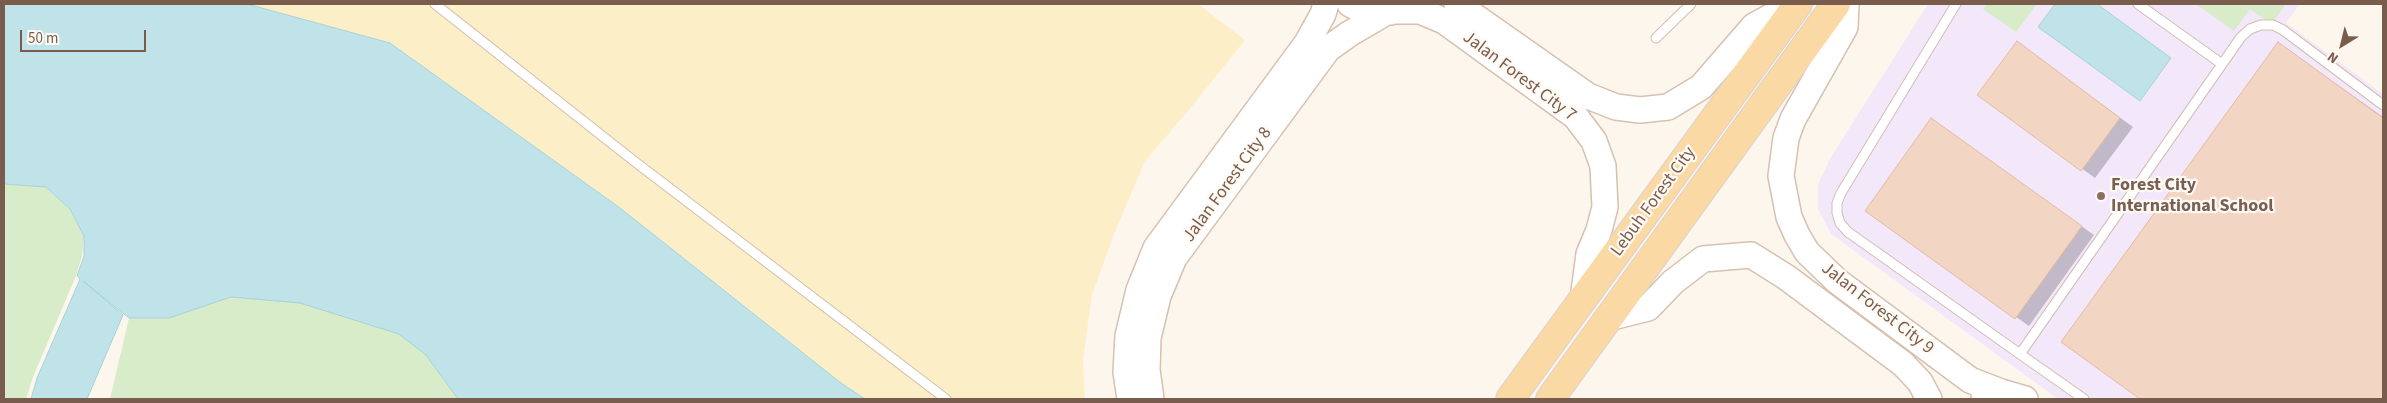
<!DOCTYPE html>
<style>
body{margin:0}
#map{position:relative;width:2387px;height:403px;overflow:hidden;background:#fdf6ec;font-family:"Source Sans 3",sans-serif}
canvas{display:block}
.frame{position:absolute;inset:0;border:5px solid #7a5c4d;pointer-events:none}
.north{position:absolute;left:2317px;top:20px;width:50px;height:50px;-webkit-text-stroke:4px #fffaf3;paint-order:stroke;rotate:216deg;font-size:14px;font-weight:700;line-height:20px;text-align:center;color:#7a5c4d}
.north::after{content:'';display:block;margin:auto;width:18px;height:22px;background:#7a5c4d;clip-path:polygon(50% 0,100% 100%,50% 72%,0 100%)}
.scale{position:absolute;left:20px;top:30px;width:126px;height:22px;box-sizing:border-box;border:2px solid #7a5c4d;border-top:0;padding-left:6px;font-size:15px;line-height:18px;white-space:nowrap;color:#7a5c4d;-webkit-text-stroke:4px #fffaf3;paint-order:stroke}
</style>
<div id="map">
<canvas width="2387" height="403"></canvas>
<div class="frame"></div>
<div class="north">N</div>
<div class="scale">50 m</div>
</div>
<script>
const c = document.querySelector('canvas').getContext('2d');
c.lineJoin = 'round';
function paint(path, color) { c.fillStyle = color; c.fill(path, 'evenodd'); }
const poly = rows => new Path2D(rows.map(r => 'M' + r).join(''));
function trace(path, color, width, dash) { c.strokeStyle = color; c.lineWidth = width; c.lineCap = dash ? 'butt' : 'round'; c.setLineDash(dash || []); c.stroke(path); }
function drawText(font, color, halo, rows, align = 'center') {
  c.font = font + ' "Source Sans 3",sans-serif'; c.lineWidth = 4.5; c.setLineDash([]); c.textBaseline = 'middle'; c.strokeStyle = halo; c.fillStyle = color; for (const [text, x, y, turn = 0] of rows) {
    c.save(); c.translate(x, y); c.rotate((+turn || 0) * Math.PI / 180); c.textAlign = isNaN(turn) ? turn : align; if (halo) c.strokeText(text, 0, 0); c.fillText(text, 0, 0); c.restore();
  }
}
const education = poly([
 [1928,4,2300,4,2286,23,2383,94,2383,399,2058,399,1831,234,1818,209,1818,184,1831,157]
]);
const green = poly([
 [1987,4,2037,4,2016,32,1983,9],
 [2196,4,2286,4,2272,24,2250,9,2234,31],
 [4,184,46,187,70,209,84,236,82,256,76,276,33,377,26,399,4,399],
 [167,274,409,282,440,374,458,399,110,399,129,318,153,318]
]);
const sand = poly([
 [247,4,1198,4,1245,40,1188,111,1145,161,1114,234,1092,295,1083,360,1085,399,865,399,841,383,620,208,390,43]
]);
const water = poly([
 [4,4,247,4,390,43,620,208,841,383,865,399,458,399,426,355,399,334,300,303,231,297,169,318,129,318,83,281,123,315,87,399,31,399,37,378,80,279,77,276,84,256,84,236,70,209,46,187,4,184,4,4],
 [2055,4,2097,4,2171,58,2140,101,2038,27,2055,4]
]);
const shadow = poly([
 [2017,43,2133,127,2095,178,1979,94],
 [2278,43,2383,117,2383,399,2142,399,2063,342],
 [1932,120,2094,235,2029,326,1866,211]
]);
const building = poly([
 [2017,41,2120,118,2081,171,1977,95,2017,41],
 [2278,42,2383,118,2383,399,2140,399,2061,342,2278,42],
 [1931,118,2082,226,2015,319,1865,211,1931,118]
]);
const lane = poly([
 [435,4,634,161,946,399],
 [1956,4,1841,193,1837,203,1837,213,1840,223,1848,232,2020,354],
 [2138,4,2222,64],
 [1656,38,1691,4],
 [2084,399,2020,354,2241,37,2250,29,2261,25,2273,25,2283,30,2383,105]
]);
const secondary = poly([
 [1350,4,1363,11,1374,13,1391,12],
 [1457,4,1588,96,1616,107,1640,110,1668,107,1701,87,1754,26,1794,4],
 [1846,4,1845,27,1793,119,1786,138,1781,176,1789,217,1797,235,1807,252,1837,281,1970,380,2001,392],
 [1396,11,1420,11,1444,21,1576,117,1594,141,1603,166,1605,207,1599,230,1589,254,1583,299],
 [1608,318,1648,308,1673,282,1703,259,1751,255,1786,277,1903,364,1920,382,1929,399],
 [1984,394,2001,392,2025,399],
 [1130,399,1126,372,1128,336,1139,290,1156,248,1307,43,1323,14,1326,4],
 [1151,399,1147,370,1148,338,1158,296,1174,258,1328,49,1349,34,1385,13]
]);
const primary = poly([
 [1510,399,1798,4],
 [1550,399,1836,4]
]);
const markers = [
 [2101,196,5,"#8d6e63"]
];
const streetNames = [
 ["Jalan Forest City 7",1519,77,37],
 ["Jalan Forest City 8",1228,185,-54],
 ["Lebuh Forest City",1654,202,-54],
 ["Jalan Forest City 9",1877,309,38]
];
const educationNames = [
 ["Forest City",2111,186],
 ["International School",2111,207]
];
paint(education, '#f3e8fa');
paint(green, '#d8ecc9');
paint(sand, '#fcefc7');
paint(water, '#bfe3e8');
trace(water, '#a5d3da', 1);
paint(shadow, '#0003');
paint(building, '#f3d5c3');
trace(building, '#e6bba3', 1);
trace(lane, '#d1beb0', 11);
trace(secondary, '#d6c0b0', 28);
trace(primary, '#dad1cd', 30);
trace(lane, '#fff', 9);
trace(secondary, '#fff', 25);
trace(primary, '#fbd9a5', 28);
for (const [x, y, r, color] of markers) { const dot = new Path2D(); dot.arc(x, y, r, 0, 2 * Math.PI); c.fillStyle = color; c.fill(dot); trace(dot, '#fffaf3', 2); }
drawText('18px', '#7a5c4d', '#fffaf3', streetNames);
drawText('bold 18px', '#785e54', '#fffaf3', educationNames, 'left');
</script>
